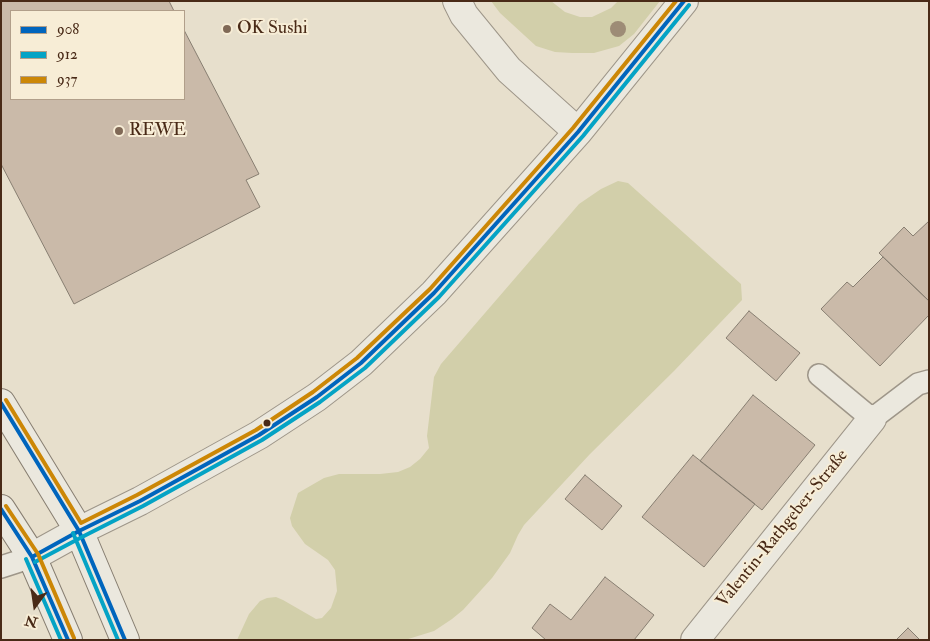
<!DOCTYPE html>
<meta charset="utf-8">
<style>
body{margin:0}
#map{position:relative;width:930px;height:641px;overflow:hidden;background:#e7dfcc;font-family:"IM FELL Double Pica",serif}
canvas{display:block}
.frame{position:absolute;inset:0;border:2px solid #492a17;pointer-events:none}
.legend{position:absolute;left:10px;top:10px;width:175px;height:90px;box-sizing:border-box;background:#f7edd6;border:1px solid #b19f8a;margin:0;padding:6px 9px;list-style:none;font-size:15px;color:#492a17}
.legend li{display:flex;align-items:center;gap:10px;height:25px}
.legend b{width:25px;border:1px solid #b19f8a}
.north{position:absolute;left:10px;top:581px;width:50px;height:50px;-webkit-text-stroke:4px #f7edd6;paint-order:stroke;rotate:194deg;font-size:14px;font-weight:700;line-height:20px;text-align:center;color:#492a17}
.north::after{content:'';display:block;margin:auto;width:18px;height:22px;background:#492a17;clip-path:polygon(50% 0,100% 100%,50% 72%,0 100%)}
</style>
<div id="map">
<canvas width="930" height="641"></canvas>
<div class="frame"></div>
<ul class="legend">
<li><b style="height:6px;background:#0065bd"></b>908</li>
<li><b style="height:6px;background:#04a3c5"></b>912</li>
<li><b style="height:6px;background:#cc8706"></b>937</li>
</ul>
<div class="north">N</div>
</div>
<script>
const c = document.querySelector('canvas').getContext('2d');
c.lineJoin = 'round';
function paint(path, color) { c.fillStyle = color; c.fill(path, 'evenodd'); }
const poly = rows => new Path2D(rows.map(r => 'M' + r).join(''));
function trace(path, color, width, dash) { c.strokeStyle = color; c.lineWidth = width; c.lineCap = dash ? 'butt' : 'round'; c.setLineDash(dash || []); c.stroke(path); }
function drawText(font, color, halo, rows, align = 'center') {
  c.font = font + ' "IM FELL Double Pica",serif'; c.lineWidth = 4; c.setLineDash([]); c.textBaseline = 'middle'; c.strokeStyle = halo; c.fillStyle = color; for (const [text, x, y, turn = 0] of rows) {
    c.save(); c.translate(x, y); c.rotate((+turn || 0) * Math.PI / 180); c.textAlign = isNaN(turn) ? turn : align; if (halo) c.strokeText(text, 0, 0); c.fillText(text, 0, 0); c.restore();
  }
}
const green = poly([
 [491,1,551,1,565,12,580,17,592,17,611,8,618,1,660,1,634,34,619,46,594,53,572,53,555,52,536,46,500,13],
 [618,181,628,183,741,284,742,300,674,371,590,454,524,525,518,535,510,553,492,578,463,610,452,619,434,631,405,640,237,640,249,614,260,601,267,598,276,597,283,600,316,619,322,618,331,608,337,591,335,570,328,560,305,544,292,526,290,518,298,493,324,478,339,474,380,474,398,472,410,467,420,459,429,448,427,436,434,377,441,364,579,204,601,189]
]);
const building = poly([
 [1,1,169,1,174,11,11,11,11,99,184,99,184,30,259,174,246,180,260,207,74,304,1,164,1,1],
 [929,221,929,301,879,253,904,227,913,236,929,221],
 [883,257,929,301,929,315,880,366,821,309,847,282,853,287,883,257],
 [749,311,800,353,776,381,726,338,749,311],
 [753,395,815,445,762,510,700,461,753,395],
 [693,455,755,504,704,567,642,517,693,455],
 [585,475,622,506,602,530,565,499,585,475],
 [605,577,654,615,634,640,546,640,532,628,550,604,571,620,605,577],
 [908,628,920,640,896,640,908,628]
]);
const lane = poly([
 [819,375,872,419,918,384,929,381],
 [1,567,32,557]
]);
const street = poly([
 [457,1,464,15,509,70,578,132],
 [32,557,79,531,140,501,259,435,317,397,361,363,434,293,578,132,684,1],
 [695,640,872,419]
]);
const secondary = poly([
 [1,403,79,531,125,640],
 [1,509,32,557,68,640]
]);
const bus1 = poly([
 [1,403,79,531,125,640],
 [1,509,32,557,68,640],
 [32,557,79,531,140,501,259,435,317,397,361,363,434,293,578,132,684,1]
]);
const bus2 = poly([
 [73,533,118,640],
 [26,559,61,640],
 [35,562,82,537,143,506,262,440,320,402,365,368,439,297,583,136,689,5]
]);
const bus3 = poly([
 [6,400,81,523,137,495,256,430,313,392,357,358,430,289,573,128,676,1],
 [6,506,38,554,74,638]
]);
const trees = [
 [618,29]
];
const markers = [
 [227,29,5,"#806956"],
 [119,131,5,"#806956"],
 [267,423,4.5,"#492a17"]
];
const poiNames = [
 ["OK Sushi",237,29],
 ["REWE",129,131]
];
const streetNames = [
 ["Valentin-Rathgeber-Straße",783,529,-51]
];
paint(green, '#d2cfaa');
paint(building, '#cabaa9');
trace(building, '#877e71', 1);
trace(lane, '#9e9689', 24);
trace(street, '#9e9689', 30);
trace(secondary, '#877e71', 30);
trace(lane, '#ebe8de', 21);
trace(street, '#ebe8de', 28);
trace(secondary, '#ebe8de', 28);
trace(bus1, '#0065bd', 4);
trace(bus2, '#04a3c5', 4);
trace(bus3, '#cc8706', 4);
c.fillStyle = '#9d8c76';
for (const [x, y] of trees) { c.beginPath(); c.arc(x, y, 8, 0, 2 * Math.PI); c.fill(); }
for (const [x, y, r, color] of markers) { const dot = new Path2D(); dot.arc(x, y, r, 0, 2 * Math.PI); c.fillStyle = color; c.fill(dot); trace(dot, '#f7edd6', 2); }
drawText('18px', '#492a17', '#f7edd6', poiNames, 'left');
drawText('18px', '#492a17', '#f7edd6', streetNames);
</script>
